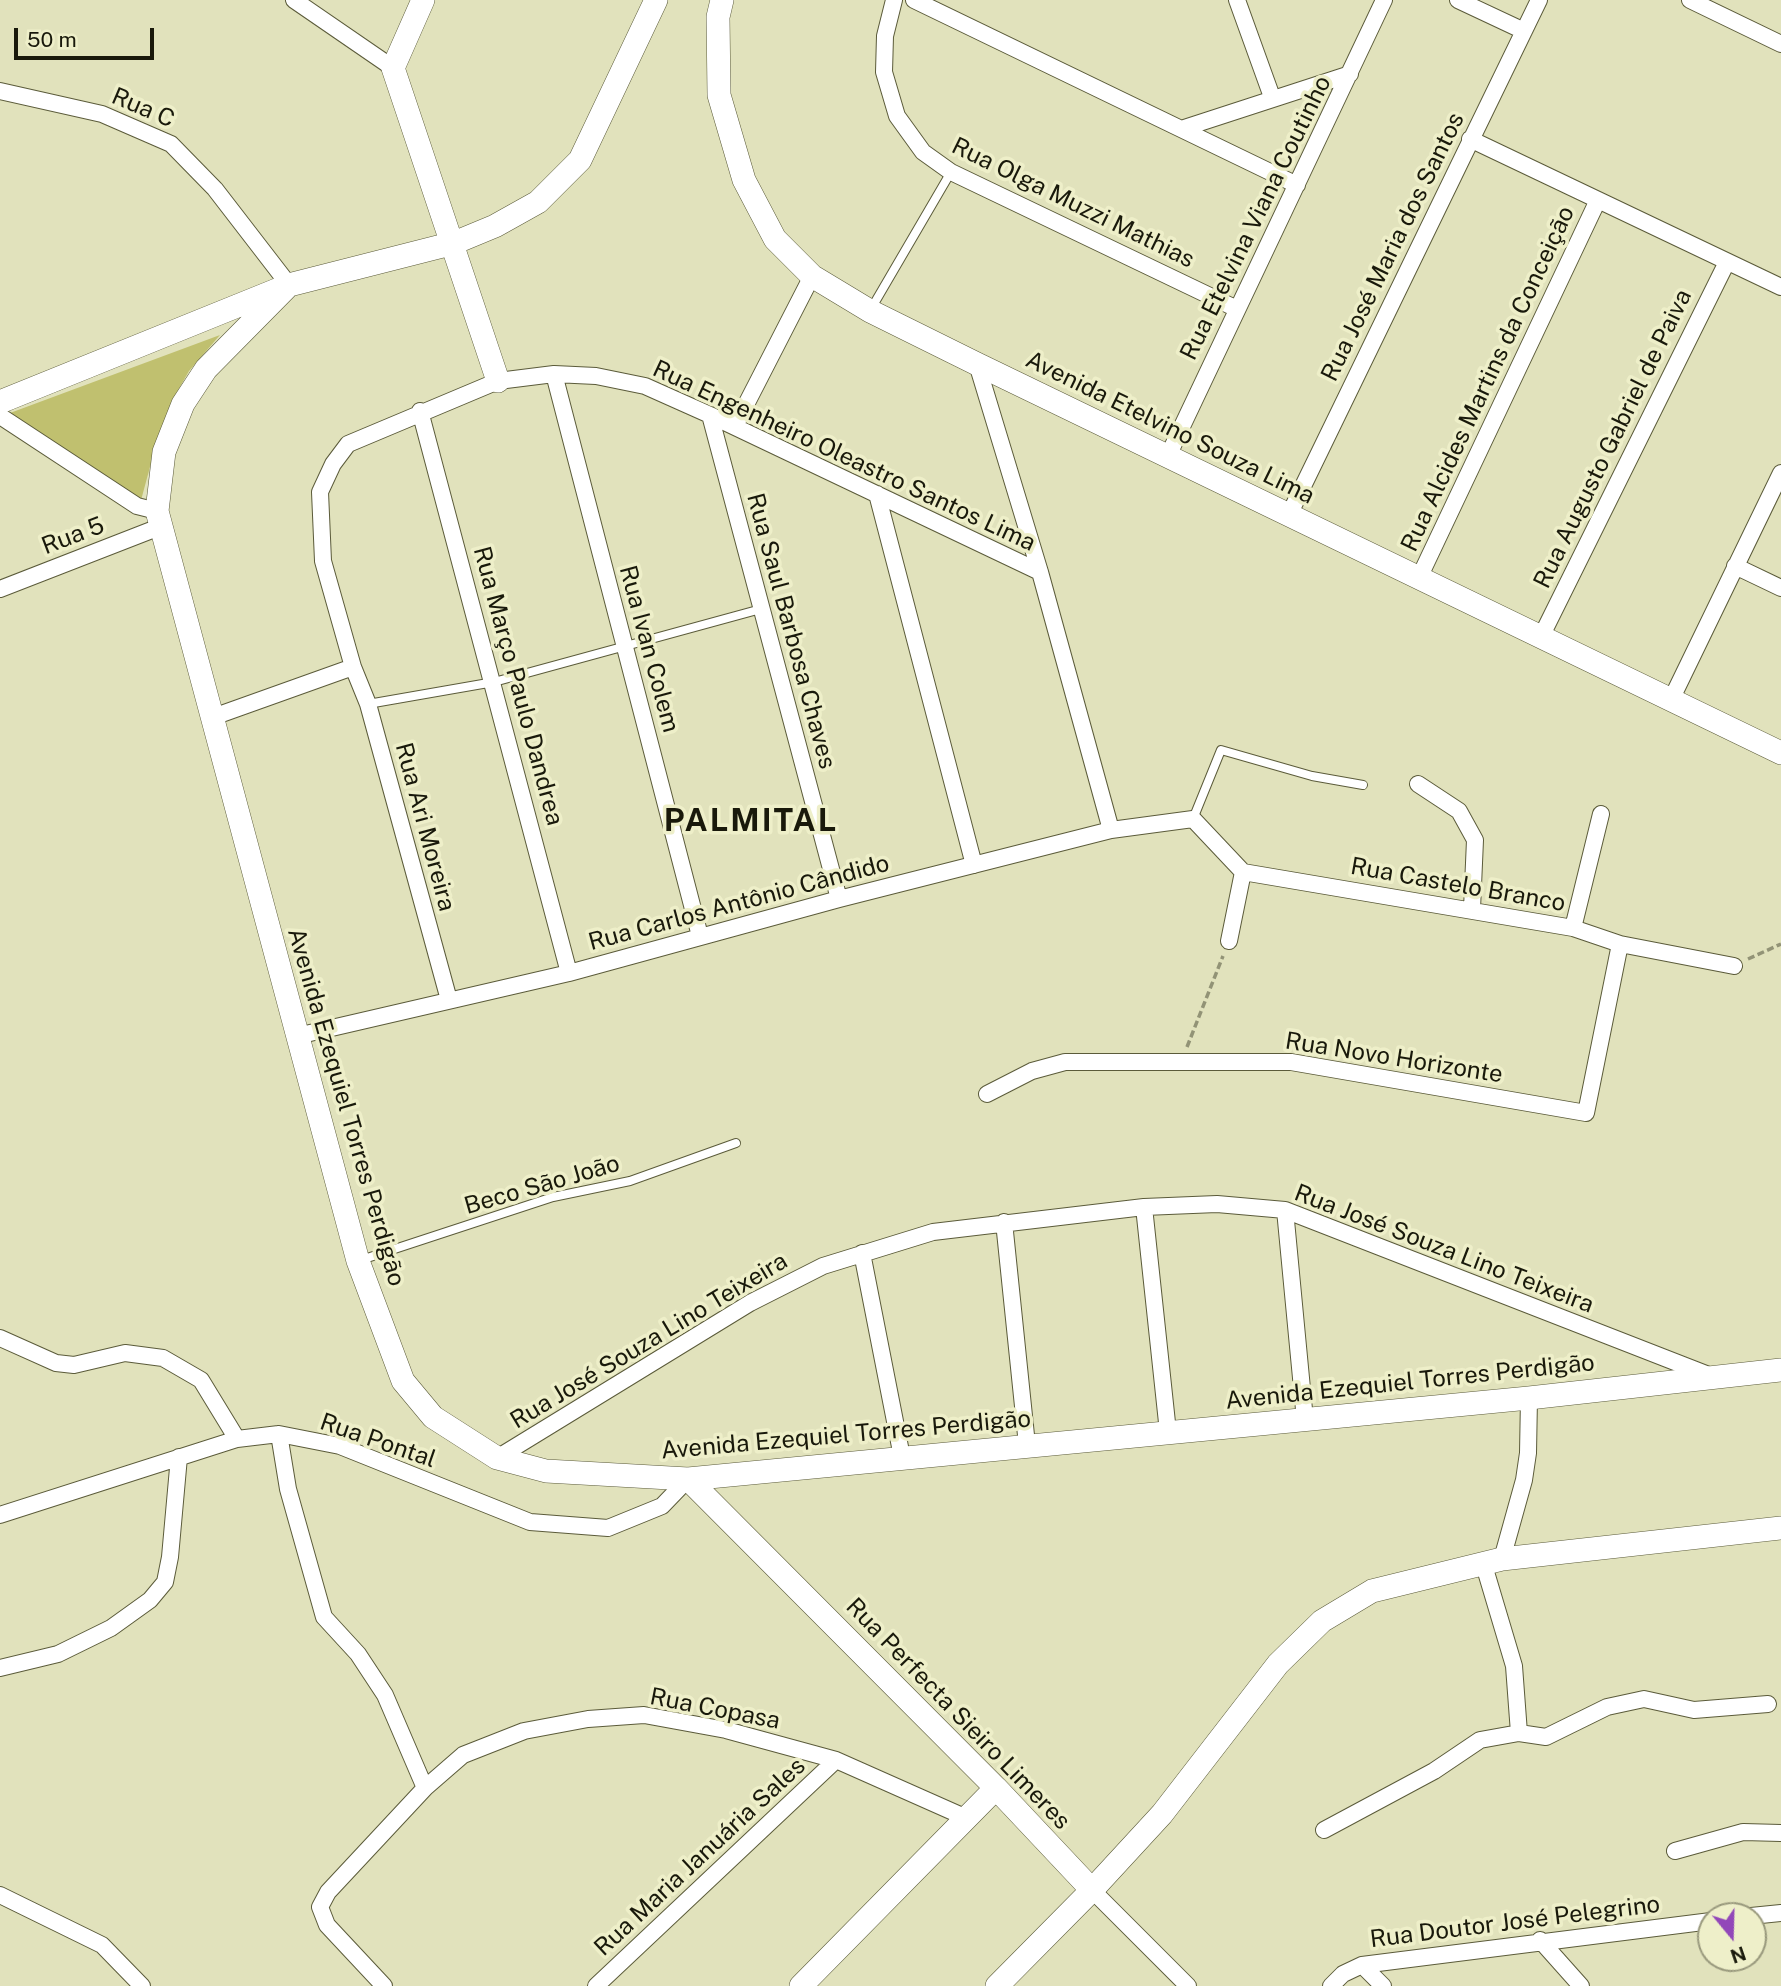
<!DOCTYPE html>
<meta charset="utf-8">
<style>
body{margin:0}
#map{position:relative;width:1781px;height:1986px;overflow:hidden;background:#e1e2bc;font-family:"Public Sans",sans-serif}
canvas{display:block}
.north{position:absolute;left:1697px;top:1902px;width:70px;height:70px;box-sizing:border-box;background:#eeefc9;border:2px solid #99997d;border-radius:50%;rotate:161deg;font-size:19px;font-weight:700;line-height:28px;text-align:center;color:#19190b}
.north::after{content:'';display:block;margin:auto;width:24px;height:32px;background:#9247b9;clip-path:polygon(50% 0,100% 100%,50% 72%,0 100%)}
.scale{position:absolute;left:14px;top:28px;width:140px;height:32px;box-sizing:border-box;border:4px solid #19190b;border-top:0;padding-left:9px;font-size:21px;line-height:24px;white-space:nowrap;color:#19190b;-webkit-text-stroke:5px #eeefc9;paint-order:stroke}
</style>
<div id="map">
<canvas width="1781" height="1986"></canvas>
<div class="north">N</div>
<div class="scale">50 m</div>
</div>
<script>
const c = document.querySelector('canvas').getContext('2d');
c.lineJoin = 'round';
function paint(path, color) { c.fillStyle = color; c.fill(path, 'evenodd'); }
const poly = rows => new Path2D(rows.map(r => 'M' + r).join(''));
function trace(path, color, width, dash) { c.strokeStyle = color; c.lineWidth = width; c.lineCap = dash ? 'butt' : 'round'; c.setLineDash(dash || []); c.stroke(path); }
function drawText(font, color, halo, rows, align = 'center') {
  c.font = font + ' "Public Sans",sans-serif'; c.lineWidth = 7; c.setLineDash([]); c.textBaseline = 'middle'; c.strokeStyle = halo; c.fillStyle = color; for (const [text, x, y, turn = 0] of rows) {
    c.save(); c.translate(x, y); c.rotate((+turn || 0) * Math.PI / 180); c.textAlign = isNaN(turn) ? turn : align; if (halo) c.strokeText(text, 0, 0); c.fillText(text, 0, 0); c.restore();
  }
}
const green = poly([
 [220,335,189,371,173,399,157,441,140,504,10,413]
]);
const path = poly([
 [1748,959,1781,944],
 [1187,1047,1223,956]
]);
const lane = poly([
 [871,309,951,172],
 [368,704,494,682,761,609],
 [1193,819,1221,750,1312,776,1363,785],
 [361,1260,553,1197,630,1181,736,1143]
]);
const street = poly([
 [294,0,393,68],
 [894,0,885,36,884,72,897,116,923,152,951,172,1237,309],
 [914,0,1297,185],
 [1237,0,1272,97],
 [1458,0,1524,31],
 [1690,0,1781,44],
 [0,91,102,114,171,144,215,189,289,285],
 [1184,128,1350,74],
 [1470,139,1781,287],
 [977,364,1040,572,1111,830],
 [554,374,700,936],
 [420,411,569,973],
 [710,415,839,899],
 [0,416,137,506,157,511],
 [735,426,812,276],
 [1168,456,1384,0],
 [877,494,974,865],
 [1289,515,1539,0],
 [1735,566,1781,588],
 [1419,578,1598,200],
 [0,589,162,526],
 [1541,637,1727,262],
 [1671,700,1781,473],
 [213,717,353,667],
 [1418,784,1459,811,1475,840,1472,909],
 [1573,928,1601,814],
 [1229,941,1243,872],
 [449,1000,368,704,353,667,323,561,320,492,333,464,348,444,498,381,554,374,596,376,645,386,710,415,1040,572],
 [297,1036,569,973,839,899,1111,830,1193,819,1243,872,1573,928,1620,944,1734,966],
 [987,1094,1032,1071,1065,1062,1291,1062,1586,1113,1620,944],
 [1144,1207,1168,1432],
 [1285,1210,1305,1420],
 [1004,1222,1027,1445],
 [862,1253,902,1457],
 [0,1338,56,1363,74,1365,125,1353,163,1358,201,1380,237,1439],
 [279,1434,288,1489,324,1617,358,1654,385,1695,425,1788],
 [497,1458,750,1303,823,1266,933,1232,1144,1207,1217,1204,1285,1210,1711,1376],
 [0,1515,237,1439,279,1434,340,1446,530,1522,608,1528,662,1506,688,1479],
 [1502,1559,1524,1480,1528,1453,1529,1398],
 [1483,1562,1514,1666,1519,1733],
 [0,1668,58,1654,111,1628,150,1600,165,1582,170,1557,179,1457],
 [1324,1830,1434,1771,1480,1740,1519,1733,1546,1737,1607,1707,1644,1699,1694,1710,1768,1704],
 [1675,1851,1743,1832,1781,1833],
 [1092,1890,1188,1986],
 [0,1895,102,1945,142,1986],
 [1751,1916,1781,1913],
 [1540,1940,1581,1986],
 [1362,1965,1383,1986],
 [384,1986,327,1925,320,1907,328,1892,425,1788,463,1755,524,1731,588,1719,644,1715,726,1730,836,1760,969,1819],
 [596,1986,836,1760],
 [1331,1986,1343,1974,1362,1965,1711,1921]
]);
const secondary = poly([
 [423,0,393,68,498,381],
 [722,0,718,17,719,95,744,180,775,239,812,276,870,311,977,364,1781,753],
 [289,285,206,369,183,404,164,452,157,511,358,1261,403,1381,433,1417,497,1458,546,1471,688,1479,1529,1398,1781,1370],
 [0,402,289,285,454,243,495,226,538,202,580,160,656,0],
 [688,1479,996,1788,1092,1890],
 [801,1986,996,1788],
 [997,1986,1092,1890,1162,1814,1278,1664,1322,1621,1372,1591,1502,1559,1781,1528]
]);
const streetNames = [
 ["Rua C",143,108,23],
 ["Rua Olga Muzzi Mathias",1073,203,26],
 ["Rua Etelvina Viana Coutinho",1256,218,-64],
 ["Rua José Maria dos Santos",1393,247,-64],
 ["Rua Alcides Martins da Conceição",1488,379,-65],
 ["Avenida Etelvino Souza Lima",1170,428,26],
 ["Rua Augusto Gabriel de Paiva",1613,439,-64],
 ["Rua Engenheiro Oleastro Santos Lima",844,456,25],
 ["Rua 5",73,536,-21],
 ["Rua Saul Barbosa Chaves",791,631,75],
 ["Rua Ivan Colem",649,649,75],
 ["Rua Março Paulo Dandrea",518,686,75],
 ["Rua Ari Moreira",425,827,75],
 ["Rua Castelo Branco",1458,885,10],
 ["Rua Carlos Antônio Cândido",739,903,-15],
 ["Rua Novo Horizonte",1394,1058,9],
 ["Avenida Ezequiel Torres Perdigão",346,1107,74],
 ["Beco São João",542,1185,-16],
 ["Rua José Souza Lino Teixeira",1444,1249,21],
 ["Rua José Souza Lino Teixeira",649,1341,-31],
 ["Avenida Ezequiel Torres Perdigão",1410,1382,-6],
 ["Avenida Ezequiel Torres Perdigão",846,1435,-5],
 ["Rua Pontal",378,1441,19],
 ["Rua Copasa",715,1709,11],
 ["Rua Perfecta Sieiro Limeres",958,1714,46],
 ["Rua Maria Januária Sales",700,1857,-43],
 ["Rua Doutor José Pelegrino",1515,1922,-7]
];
const districtNames = [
 ["PALMITAL",751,821]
];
paint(green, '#c0c06f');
trace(lane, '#5b5b3a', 10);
trace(street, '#5b5b3a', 18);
trace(secondary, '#5b5b3a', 24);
trace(path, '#929376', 3.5, [7, 3.5]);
trace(lane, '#fff', 8);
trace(street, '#fff', 16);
trace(secondary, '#fff', 23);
drawText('24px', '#19190b', '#eeefc9', streetNames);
c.letterSpacing = '2px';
drawText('bold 32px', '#19190b', '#eeefc9', districtNames);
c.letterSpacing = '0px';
</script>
